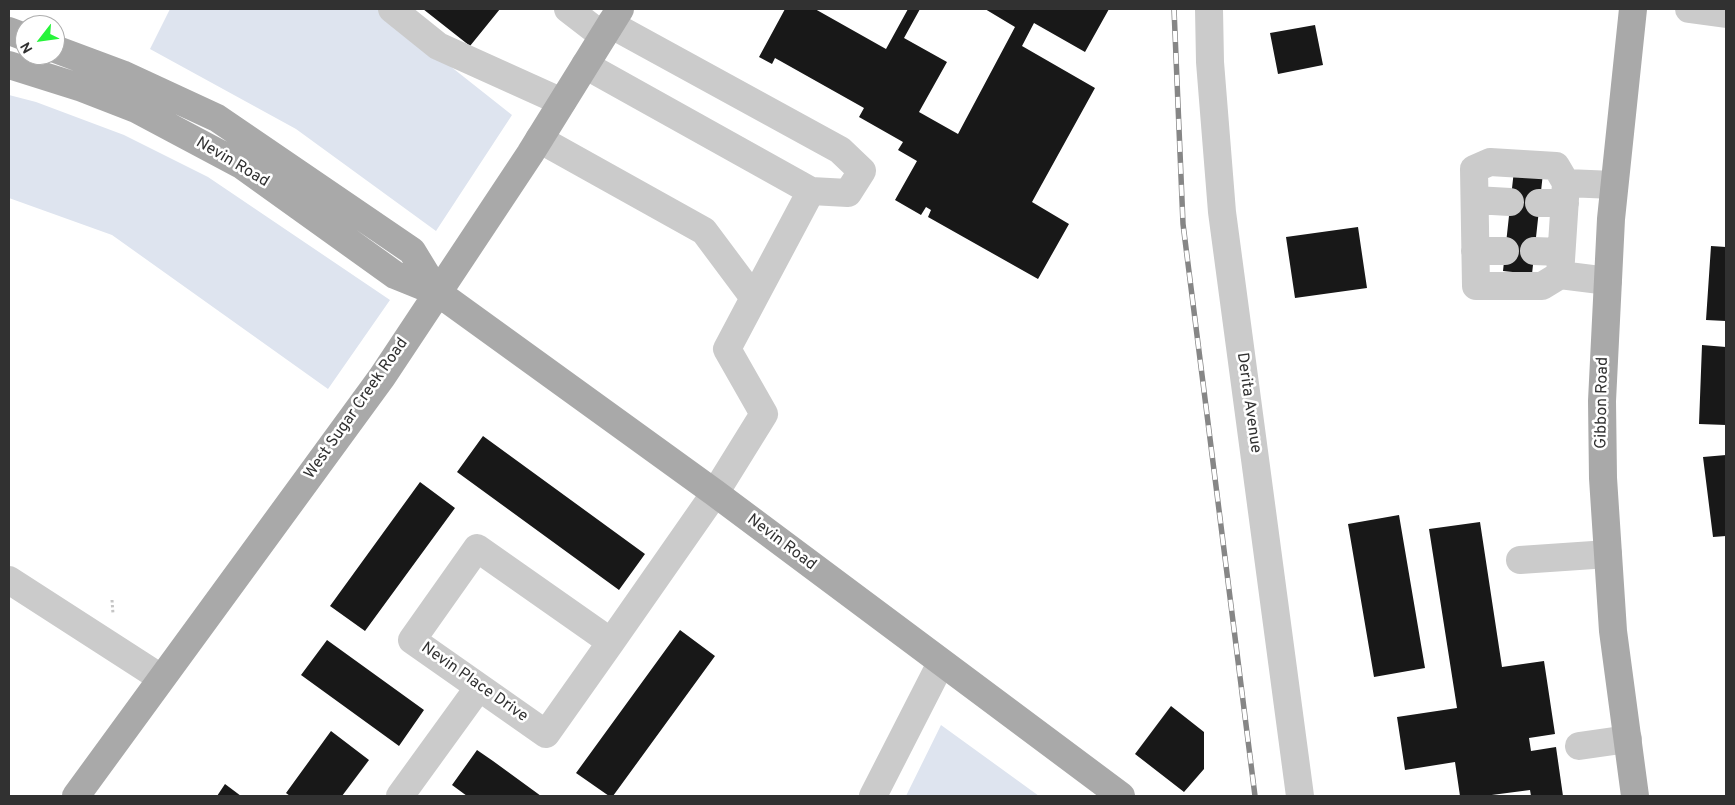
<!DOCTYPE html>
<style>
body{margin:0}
#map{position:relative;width:1735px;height:805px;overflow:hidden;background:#fff;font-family:Overpass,sans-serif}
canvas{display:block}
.frame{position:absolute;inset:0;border:10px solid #313131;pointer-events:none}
.north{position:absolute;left:15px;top:15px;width:50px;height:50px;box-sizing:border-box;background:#fff;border:1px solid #adadad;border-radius:50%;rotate:240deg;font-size:14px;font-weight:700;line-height:20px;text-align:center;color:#313131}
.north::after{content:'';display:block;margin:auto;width:18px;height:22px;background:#26f43a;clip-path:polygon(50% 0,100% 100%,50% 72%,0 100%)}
</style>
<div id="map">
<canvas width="1735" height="805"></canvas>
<div class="frame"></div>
<div class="north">N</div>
</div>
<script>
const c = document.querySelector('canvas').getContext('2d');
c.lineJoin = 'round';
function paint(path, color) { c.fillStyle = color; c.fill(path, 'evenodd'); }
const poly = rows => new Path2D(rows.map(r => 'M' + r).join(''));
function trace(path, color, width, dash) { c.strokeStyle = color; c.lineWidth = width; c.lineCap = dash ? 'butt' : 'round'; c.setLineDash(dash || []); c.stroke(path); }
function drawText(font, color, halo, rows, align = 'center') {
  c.font = font + ' Overpass,sans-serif'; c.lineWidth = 5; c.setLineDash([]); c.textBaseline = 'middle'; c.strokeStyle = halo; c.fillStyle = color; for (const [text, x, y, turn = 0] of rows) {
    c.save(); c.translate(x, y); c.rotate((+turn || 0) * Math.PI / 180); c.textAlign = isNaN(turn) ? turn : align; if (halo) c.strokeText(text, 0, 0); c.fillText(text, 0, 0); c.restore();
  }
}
const green = poly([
 [170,9,378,9,512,115,436,231,296,129,150,49],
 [9,95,36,102,124,135,208,177,390,300,328,389,112,235,9,198],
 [941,725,1039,796,906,796]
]);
const building = poly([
 [423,9,500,9,470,46],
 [785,9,815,9,886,49,908,9,920,9,904,38,947,62,919,112,958,134,1015,27,985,9,1109,9,1085,52,1034,23,1022,46,1095,88,1032,202,1069,224,1038,279,928,217,931,210,926,207,921,215,895,200,917,161,898,150,903,142,859,117,864,108,775,58,772,64,759,57],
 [1315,25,1323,65,1278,74,1270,33],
 [1514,170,1543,173,1532,274,1503,271],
 [1358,227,1367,288,1295,298,1286,237],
 [1711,246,1726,247,1726,321,1706,320],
 [1702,345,1726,347,1726,425,1699,424],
 [483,436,645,554,619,590,457,472],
 [1726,455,1726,536,1713,537,1703,457],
 [420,482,455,508,365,631,330,606],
 [1399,515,1425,668,1374,677,1348,524],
 [1480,522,1502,667,1544,661,1555,734,1529,738,1531,751,1556,747,1563,796,1531,796,1530,790,1484,796,1460,796,1455,762,1405,770,1397,717,1457,708,1429,529],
 [680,630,715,656,613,796,609,796,576,773],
 [327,640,424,710,399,746,301,675],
 [1171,706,1204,732,1204,769,1184,792,1135,754],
 [331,731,369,760,342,796,290,796,286,793],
 [477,750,493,761,541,796,467,796,452,785],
 [225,784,241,796,217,796]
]);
const path = poly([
 [112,600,113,614]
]);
const minor = poly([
 [392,9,438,46,562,102],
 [568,9,603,36],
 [1209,9,1210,62,1222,212,1300,796],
 [1689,9,1726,14],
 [585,65,811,191,848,193,862,171,840,150,610,24],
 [539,139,704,231,754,298,727,349,764,414,715,493,611,642,546,734,412,640,477,548,611,642],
 [1566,183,1614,185],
 [1475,200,1510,202],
 [1539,203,1565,203],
 [1475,251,1505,251],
 [1534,251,1561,252],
 [1560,275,1566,183,1556,166,1490,162,1474,169,1476,286,1542,286,1560,275,1608,281],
 [754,298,811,191],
 [1520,560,1608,554],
 [9,580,161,678],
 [1579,746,1628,739],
 [400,796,479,687],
 [873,796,941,663]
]);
const major = poly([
 [1633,9,1611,219,1602,401,1603,478,1613,631,1635,796],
 [9,31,25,37],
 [55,49,122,74,217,118,412,251,437,292],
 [9,65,82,88,136,109,243,166,395,275,437,292,715,493,1121,796],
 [76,796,382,377,530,154,620,9]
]);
const rail = poly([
 [1174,9,1183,224,1255,796]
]);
const streetNames = [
 ["Nevin Road",232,163,31],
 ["Derita Avenue",1248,403,82],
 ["Gibbon Road",1603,403,-89],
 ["West Sugar Creek Road",357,409,-55],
 ["Nevin Road",781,543,37],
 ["Nevin Place Drive",474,683,35]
];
paint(green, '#dee4ef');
paint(building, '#181818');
trace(path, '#c5c5c5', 3, [2.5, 2.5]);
trace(minor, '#cbcbcb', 28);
trace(major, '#a9a9a9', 28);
trace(rail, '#868686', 5.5);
trace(rail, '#fff', 4, [11]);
drawText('16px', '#313131', '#fff', streetNames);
</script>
